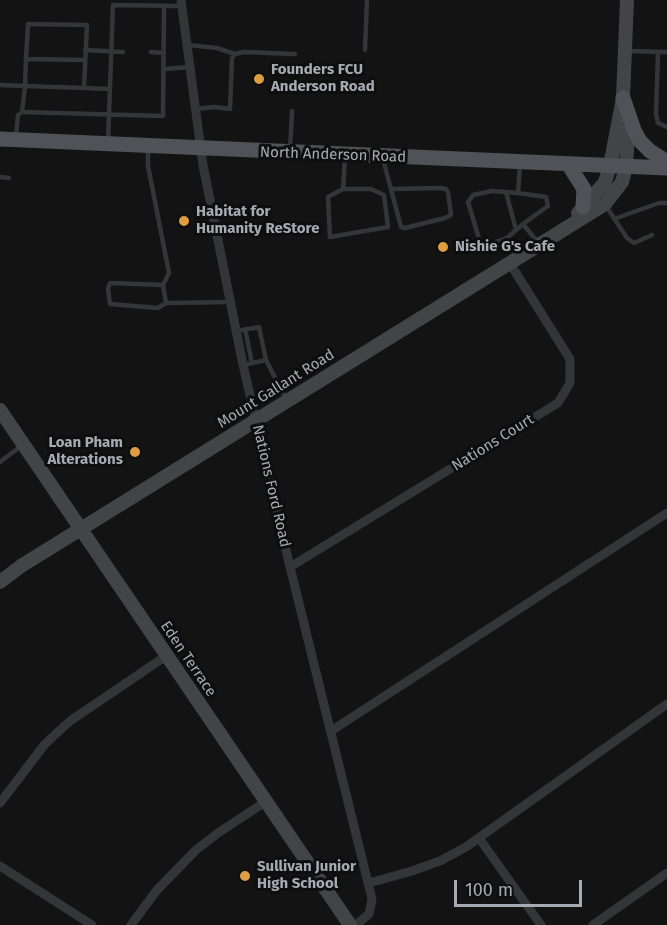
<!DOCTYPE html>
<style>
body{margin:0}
#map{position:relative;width:667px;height:925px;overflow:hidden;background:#131314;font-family:"Fira Sans",sans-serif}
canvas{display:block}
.scale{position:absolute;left:454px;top:880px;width:128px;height:27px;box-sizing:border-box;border:3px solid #a6abb3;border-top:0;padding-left:8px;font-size:18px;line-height:21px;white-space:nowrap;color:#a6abb3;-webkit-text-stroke:4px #0e0e0f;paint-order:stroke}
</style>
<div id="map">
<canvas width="667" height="925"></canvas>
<div class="scale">100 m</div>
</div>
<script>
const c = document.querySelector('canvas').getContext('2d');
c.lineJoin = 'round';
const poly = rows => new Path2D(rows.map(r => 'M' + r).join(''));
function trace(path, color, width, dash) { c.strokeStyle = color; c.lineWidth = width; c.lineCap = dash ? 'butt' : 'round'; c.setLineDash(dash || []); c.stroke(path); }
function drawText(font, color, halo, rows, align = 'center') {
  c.font = font + ' "Fira Sans",sans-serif'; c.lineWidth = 6; c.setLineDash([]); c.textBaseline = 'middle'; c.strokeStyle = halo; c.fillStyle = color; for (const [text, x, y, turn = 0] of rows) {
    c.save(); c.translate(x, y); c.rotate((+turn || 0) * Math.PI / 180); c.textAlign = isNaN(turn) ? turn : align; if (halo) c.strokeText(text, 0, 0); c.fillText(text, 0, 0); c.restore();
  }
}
const lane = poly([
 [188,45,217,48,235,54,244,52,295,54],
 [85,50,123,52],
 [365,50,367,0],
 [628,51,667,52],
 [151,52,164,53],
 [658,53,656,114,658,123,667,127],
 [26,59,85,60],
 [165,69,190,67],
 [0,85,25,86,84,88,87,25,28,24,26,59,25,86,22,112,163,116,164,7],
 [84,88,109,89],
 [196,109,215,107,230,109,232,58,235,54],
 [16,137,18,115,22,112],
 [108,142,113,5,182,6],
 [148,149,148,166,169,273,163,285,166,303,230,302],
 [290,150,292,111],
 [383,159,401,227,405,228,445,218,451,215,448,192,446,189,441,188,391,189],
 [520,164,518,193,506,192,516,230,523,224,539,244],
 [0,177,9,178],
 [343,189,371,189,384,195,388,227,330,237,328,197,343,189,345,158],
 [506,192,492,191,473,195,468,202,480,242,487,245,507,238,516,230],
 [518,193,546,197,548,206,523,224],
 [606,206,627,238,634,243,652,235],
 [614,219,659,203,667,203],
 [163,285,110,283,108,289,110,304,158,308,166,303],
 [245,329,252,363],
 [237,331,259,327,266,360,286,399],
 [243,365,266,360],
 [0,462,21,446]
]);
const street = poly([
 [181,0,203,165,243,365,290,567,372,899,369,914,356,925],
 [290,567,558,403,570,383,570,359,509,262],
 [331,731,667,513],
 [0,803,45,744,70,721,166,656],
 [479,838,541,925],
 [0,866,92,925],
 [369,883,412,871,440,861,466,847,667,704],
 [131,925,157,890,196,850,218,833,265,802],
 [593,925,667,873]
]);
const secondary = poly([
 [578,213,605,182,610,166,623,98,627,0],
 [0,410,350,925],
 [0,582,21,566,605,204,622,182,626,167,628,132,626,118]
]);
const primary = poly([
 [623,98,634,130,640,141,650,151,667,162],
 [0,139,667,168],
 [568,164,584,189,583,207]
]);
const markers = [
 [259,79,6,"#dd9d41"],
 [184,221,6,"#dd9d41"],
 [443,247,6,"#dd9d41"],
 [135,452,6,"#dd9d41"],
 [245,876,6,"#dd9d41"]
];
const poiNames = [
 ["Founders FCU",271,70],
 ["Anderson Road",271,87],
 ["Habitat for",196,212],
 ["Humanity ReStore",196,229],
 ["Nishie G's Cafe",455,247],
 ["Loan Pham",123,443,"right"],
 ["Alterations",123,460,"right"],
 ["Sullivan Junior",257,867],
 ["High School",257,884]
];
const streetNames = [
 ["North Anderson Road",333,155,2],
 ["Mount Gallant Road",276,389,-32],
 ["Nations Court",493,443,-32],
 ["Nations Ford Road",271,486,77],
 ["Eden Terrace",188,659,56]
];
trace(lane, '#343539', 4.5);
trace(street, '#343539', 9);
trace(secondary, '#424448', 14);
trace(primary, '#505257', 15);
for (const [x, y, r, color] of markers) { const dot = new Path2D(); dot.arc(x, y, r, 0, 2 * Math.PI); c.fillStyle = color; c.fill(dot); trace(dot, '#0e0e0f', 2); }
drawText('bold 15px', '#a6abb3', '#0e0e0f', poiNames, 'left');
drawText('15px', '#a6abb3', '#0e0e0f', streetNames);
</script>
